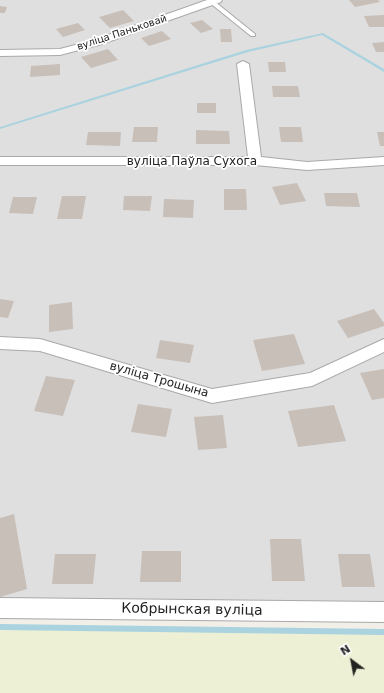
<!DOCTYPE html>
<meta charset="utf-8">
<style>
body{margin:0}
#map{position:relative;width:384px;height:693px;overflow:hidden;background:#f2efe9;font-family:"DejaVu Sans",sans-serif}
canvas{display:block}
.north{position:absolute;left:332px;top:641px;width:40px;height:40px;-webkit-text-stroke:3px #fff;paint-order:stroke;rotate:328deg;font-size:11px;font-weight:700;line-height:16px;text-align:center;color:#222}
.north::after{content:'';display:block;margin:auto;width:14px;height:18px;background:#222;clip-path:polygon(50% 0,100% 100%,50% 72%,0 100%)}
</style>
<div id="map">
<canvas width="384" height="693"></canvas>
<div class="north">N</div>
</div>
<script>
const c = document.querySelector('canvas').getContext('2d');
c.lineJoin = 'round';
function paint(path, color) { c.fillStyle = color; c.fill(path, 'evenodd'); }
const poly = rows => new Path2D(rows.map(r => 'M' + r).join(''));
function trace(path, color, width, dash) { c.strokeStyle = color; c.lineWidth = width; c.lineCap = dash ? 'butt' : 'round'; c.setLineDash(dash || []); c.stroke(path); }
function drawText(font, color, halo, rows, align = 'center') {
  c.font = font + ' "DejaVu Sans",sans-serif'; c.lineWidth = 3.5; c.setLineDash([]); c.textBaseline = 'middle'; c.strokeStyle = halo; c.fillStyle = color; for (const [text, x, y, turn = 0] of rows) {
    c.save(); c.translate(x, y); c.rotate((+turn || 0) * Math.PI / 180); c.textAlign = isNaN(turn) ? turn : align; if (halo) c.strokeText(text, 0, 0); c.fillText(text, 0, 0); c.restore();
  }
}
const residential = poly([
 [0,0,384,0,384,621,0,619]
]);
const farmland = poly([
 [0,627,384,632,384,693,0,693]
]);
const stream = poly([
 [323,33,384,69,384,72,322,35,248,52,0,129,0,127,246,50,323,33],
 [0,624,384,629,384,635,0,630,0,624]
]);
const building = poly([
 [349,0,378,0,380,2,355,7],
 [0,6,7,7,5,13,0,13],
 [123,10,134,21,110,28,99,17],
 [384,15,384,27,369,27,364,16],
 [202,20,213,29,201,33,190,23],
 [78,23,85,30,63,37,56,29],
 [220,29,231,29,232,42,221,42],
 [162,31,171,39,149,46,141,38],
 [384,42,384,52,376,52,372,43],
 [108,49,118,60,91,68,81,57],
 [268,62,285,62,286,72,269,72],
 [60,64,60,75,30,77,31,66],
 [272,86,298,86,300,97,273,97],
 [197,103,216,103,216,113,197,113],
 [134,127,158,127,157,142,132,142],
 [279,127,301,127,303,142,281,142],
 [196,130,229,131,230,144,196,144],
 [88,132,121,132,120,146,86,145],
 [377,132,384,132,384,146,380,146],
 [297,183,306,201,280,205,272,187],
 [224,189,246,189,247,210,224,210],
 [324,193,357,193,360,207,326,206],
 [62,196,86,196,82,219,57,219],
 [124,196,152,196,150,211,123,210],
 [13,197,37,197,33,214,9,213],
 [164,199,194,200,193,218,163,217],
 [0,299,14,301,8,318,0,317],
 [72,302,73,329,49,332,49,305],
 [374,309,384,323,384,326,348,338,337,321],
 [294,334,305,364,262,371,253,340],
 [160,340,194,345,190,363,156,358],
 [384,369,384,398,372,400,360,373],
 [46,376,75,380,63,416,34,411],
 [138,404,172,409,166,437,131,432],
 [334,405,346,441,298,447,288,411],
 [223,415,227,448,198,450,194,417],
 [14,514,27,589,0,597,0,518],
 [270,539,301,539,305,581,272,581],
 [142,551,181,551,181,582,140,582],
 [55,554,96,554,93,584,52,584],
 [338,554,370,554,375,587,342,587]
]);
const lane = poly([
 [210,1,214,1,255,34,255,36,251,36,210,3,210,1]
]);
const street = poly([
 [207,0,222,0,221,2,102,44,60,55,0,56,0,50,60,49,94,40,207,0],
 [243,61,249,64,261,157,307,162,384,157,384,165,307,170,255,165,0,165,0,157,248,157,237,64,243,61],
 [0,337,40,339,212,389,310,373,384,339,384,352,312,386,212,403,40,351,0,349,0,337],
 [0,598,384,602,384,622,0,618,0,598]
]);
const farStreetnames = [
 ["вуліца Паньковай",122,33,-18]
];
const streetNames = [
 ["вуліца Паўла Сухога",192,162],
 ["вуліца Трошына",159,380,16]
];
const nearStreetnames = [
 ["Кобрынская вуліца",192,610,1]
];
paint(residential, '#e0dfdf');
paint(farmland, '#eef0d5');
paint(stream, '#aad3df');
paint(building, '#c7bfb8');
trace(lane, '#a9a9a9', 2);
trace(street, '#a9a9a9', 2);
paint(lane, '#fff');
paint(street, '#fff');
drawText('10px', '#222', '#fff', farStreetnames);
drawText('12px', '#222', '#fff', streetNames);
drawText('14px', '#222', '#fff', nearStreetnames);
</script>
